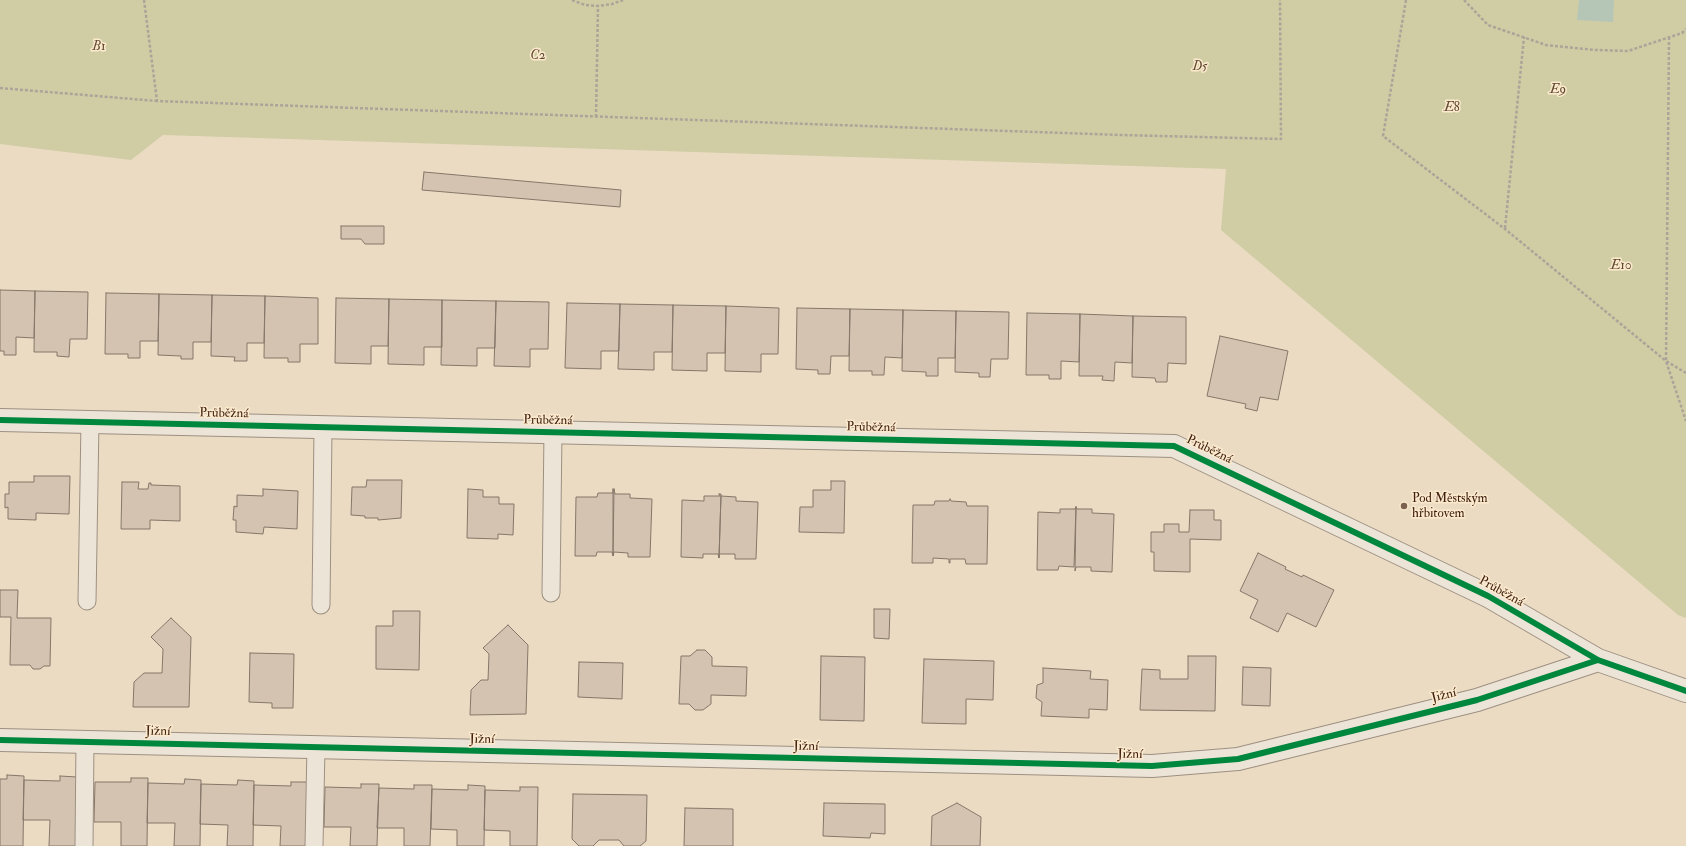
<!DOCTYPE html>
<meta charset="utf-8">
<style>
body{margin:0}
canvas{display:block;background:#eadbc2}
</style>
<canvas width="1686" height="846"></canvas>
<script>
const c = document.querySelector('canvas').getContext('2d');
c.lineJoin = 'round';
function paint(path, color) { c.fillStyle = color; c.fill(path, 'evenodd'); }
const poly = rows => new Path2D(rows.map(r => 'M' + r).join(''));
function trace(path, color, width, dash) { c.strokeStyle = color; c.lineWidth = width; c.lineCap = dash ? 'butt' : 'round'; c.setLineDash(dash || []); c.stroke(path); }
function drawText(font, color, halo, rows, align = 'center') {
  c.font = font + ' "IM FELL Double Pica",serif'; c.lineWidth = 3; c.setLineDash([]); c.textBaseline = 'middle'; c.strokeStyle = halo; c.fillStyle = color; for (const [text, x, y, turn = 0] of rows) {
    c.save(); c.translate(x, y); c.rotate((+turn || 0) * Math.PI / 180); c.textAlign = isNaN(turn) ? turn : align; if (halo) c.strokeText(text, 0, 0); c.fillText(text, 0, 0); c.restore();
  }
}
const green = poly([
 [0,0,1686,0,1686,618,1678,615,1221,230,1226,169,163,135,131,160,0,144]
]);
const water = poly([
 [1579,0,1614,0,1613,22,1577,20]
]);
const building = poly([
 [424,172,621,190,620,207,422,190,424,172],
 [341,226,384,226,384,244,365,244,361,239,341,239,341,226],
 [0,290,35,291,34,338,16,337,16,355,4,355,4,351,0,351,0,290],
 [35,291,88,292,87,339,70,339,69,357,57,356,57,352,34,352,35,291],
 [106,293,159,294,158,341,140,341,140,358,128,358,128,354,105,354,106,293],
 [159,294,212,295,211,342,193,342,193,359,181,359,181,356,158,355,159,294],
 [212,295,265,296,264,343,247,343,247,361,234,361,235,357,211,356,212,295],
 [265,296,318,298,318,344,300,344,300,362,288,362,288,358,264,358,265,296],
 [336,298,389,299,388,346,371,346,371,364,335,363,336,298],
 [389,299,442,300,442,347,424,347,424,365,388,364,389,299],
 [442,300,496,301,495,348,477,348,477,366,441,365,442,300],
 [496,301,549,302,548,349,530,349,530,367,494,366,496,301],
 [567,303,620,304,619,351,601,351,601,369,565,368,567,303],
 [620,304,673,305,672,352,654,352,654,370,618,369,620,304],
 [673,305,726,306,725,353,707,353,707,371,672,370,673,305],
 [726,306,779,308,778,354,761,354,761,372,725,371,726,306],
 [797,308,850,309,849,356,831,356,830,374,818,374,818,370,796,369,797,308],
 [850,309,903,310,902,358,885,357,884,375,872,375,872,371,849,371,850,309],
 [903,310,956,311,955,358,938,358,938,376,926,376,926,372,902,371,903,310],
 [956,311,1009,312,1008,359,991,359,990,377,979,377,979,373,955,372,956,311],
 [1027,313,1080,314,1079,362,1061,361,1061,379,1049,379,1049,375,1026,375,1027,313],
 [1080,314,1133,316,1132,363,1115,362,1114,381,1102,380,1103,376,1079,376,1080,314],
 [1133,316,1186,317,1186,364,1168,363,1167,382,1156,382,1155,378,1132,377,1133,316],
 [1220,336,1288,351,1278,400,1260,397,1257,411,1245,408,1246,404,1207,396,1220,336],
 [34,476,70,476,69,514,36,513,36,520,8,519,8,507,5,508,5,494,9,494,9,482,34,482,34,476],
 [367,480,402,480,401,518,378,520,378,518,365,518,365,516,351,515,352,487,366,487,367,480],
 [831,481,845,481,844,533,799,532,800,507,813,507,813,490,831,490,831,481],
 [122,482,139,482,138,489,148,489,149,483,151,483,151,485,180,486,180,521,150,520,150,529,121,529,122,482],
 [263,489,298,491,297,529,264,527,263,534,236,532,236,520,233,520,234,506,237,507,237,495,263,496,263,489],
 [468,489,483,490,483,497,499,497,499,504,514,504,513,535,498,534,498,539,467,538,468,489],
 [613,489,613,556,612,552,597,552,596,556,575,556,576,497,597,497,598,493,613,493,613,489],
 [614,489,615,494,630,494,630,498,652,499,650,557,628,557,628,553,614,552,613,556,614,489],
 [719,494,721,494,719,558,718,554,703,554,703,558,681,557,682,500,704,501,704,496,720,496,719,494],
 [721,496,736,497,736,501,758,502,756,559,735,559,735,554,719,554,719,558,721,496],
 [950,499,951,501,966,502,967,506,988,506,987,564,966,564,965,559,950,559,950,563,949,563,949,559,933,558,933,563,912,563,913,505,934,505,935,501,949,501,950,499],
 [1076,507,1074,567,1059,566,1058,570,1037,570,1038,512,1060,513,1060,509,1075,509,1076,507],
 [1076,507,1077,509,1092,509,1092,513,1114,514,1112,572,1091,571,1091,567,1076,567,1075,571,1076,507],
 [1190,510,1214,510,1214,520,1221,520,1221,540,1190,539,1190,572,1154,571,1154,552,1151,552,1151,532,1164,532,1164,524,1179,524,1179,532,1189,532,1190,510],
 [1258,553,1286,567,1285,569,1302,577,1303,575,1334,590,1316,627,1287,613,1278,632,1250,618,1258,600,1240,591,1258,553],
 [0,590,18,590,17,618,51,618,50,666,44,666,40,669,33,669,30,665,10,665,11,617,0,617,0,590],
 [874,609,890,609,889,639,874,638,874,609],
 [393,611,420,611,419,670,376,669,376,626,393,626,393,611],
 [171,618,191,637,189,707,133,707,134,682,144,673,162,673,163,649,151,637,171,618],
 [508,625,528,645,526,714,470,715,471,690,481,680,488,680,489,654,483,648,508,625],
 [697,650,705,650,712,657,712,666,747,667,746,696,711,695,711,704,703,710,695,710,689,704,679,704,681,656,690,656,697,650],
 [250,653,294,654,293,708,272,708,272,703,249,702,250,653],
 [821,656,865,657,864,721,820,720,821,656],
 [1188,656,1216,656,1215,711,1140,710,1142,669,1160,670,1160,679,1188,679,1188,656],
 [924,659,994,661,993,700,966,699,966,724,922,723,924,659],
 [579,662,623,663,622,699,578,697,579,662],
 [1243,667,1271,668,1270,706,1242,705,1243,667],
 [1043,668,1091,671,1090,679,1108,680,1107,710,1089,709,1089,718,1041,716,1042,702,1036,698,1037,685,1043,683,1043,668],
 [7,775,24,776,23,846,0,846,0,779,7,779,7,775],
 [60,776,77,777,76,846,49,846,50,820,23,820,24,780,60,781,60,776],
 [131,778,148,778,147,846,121,846,121,822,94,822,95,782,131,782,131,778],
 [185,779,201,780,200,846,174,846,175,823,147,823,148,783,184,784,185,779],
 [238,780,254,781,253,846,227,846,228,825,200,824,201,784,237,785,238,780],
 [291,782,307,782,306,846,280,846,281,826,253,825,254,785,291,786,291,782],
 [361,784,379,784,377,846,350,846,351,827,324,827,325,787,361,788,361,784],
 [414,785,432,785,430,846,404,846,404,828,377,828,379,788,414,789,414,785],
 [468,785,485,786,484,846,457,846,457,830,431,829,432,789,468,790,468,785],
 [520,787,538,787,537,846,510,846,510,831,484,830,485,790,520,791,520,787],
 [573,794,647,795,646,841,640,846,624,846,619,840,599,840,593,846,579,846,572,839,573,794],
 [824,803,885,804,885,834,871,833,870,838,823,836,824,803],
 [957,803,981,817,980,846,931,846,932,816,957,803],
 [685,808,733,809,733,846,684,846,685,808]
]);
const path = poly([
 [144,0,157,101,1121,135,1281,139,1280,0],
 [572,0,585,5,598,6,612,4,623,0],
 [1406,0,1383,136,1505,229,1666,361,1686,373],
 [1464,0,1488,25,1546,45,1596,50,1628,51,1682,33,1686,29],
 [1669,37,1666,361,1686,421],
 [0,88,157,101],
 [596,117,598,6],
 [1505,228,1524,37]
]);
const service = poly([
 [551,593,553,432],
 [87,601,90,422],
 [321,605,323,428],
 [84,846,85,742],
 [314,846,316,747]
]);
const minor = poly([
 [0,420,1174,446,1488,596,1598,660,1686,691],
 [0,740,1152,766,1238,759,1477,700,1598,660]
]);
const cycleway = poly([
 [0,420,1174,446,1488,596,1598,660,1686,691],
 [0,740,1152,766,1238,759,1477,700,1598,660]
]);
const markers = [
 [1404,506,4,"#7c6150"]
];
const parkNames = [
 ["B1",99,47],
 ["C2",538,56],
 ["D5",1200,67],
 ["E9",1558,90],
 ["E8",1452,108],
 ["E10",1621,266]
];
const streetNames = [
 ["Průběžná",224,414,1],
 ["Průběžná",548,421,1],
 ["Průběžná",871,428,1],
 ["Průběžná",1209,450,26],
 ["Průběžná",1501,592,29],
 ["Jižní",1444,696,-14],
 ["Jižní",158,732,1],
 ["Jižní",482,740,1],
 ["Jižní",806,747,1],
 ["Jižní",1130,755,1]
];
const poiNames = [
 ["Pod Městským",1412,499],
 ["hřbitovem",1412,514]
];
paint(green, '#d0cda5');
paint(water, '#b5c5b6');
paint(building, '#d5c3b1');
trace(building, '#857769', 1);
trace(service, '#9d9081', 19);
trace(minor, '#9d9081', 24);
trace(path, '#ada398', 2.5, [3, 2]);
trace(service, '#ede4d8', 17);
trace(minor, '#ede4d8', 22);
trace(cycleway, '#00873e', 6);
for (const [x, y, r, color] of markers) { const dot = new Path2D(); dot.arc(x, y, r, 0, 2 * Math.PI); c.fillStyle = color; c.fill(dot); trace(dot, '#fceacd', 1.5); }
drawText('italic 13px', '#604831', '#fceacd', parkNames);
drawText('13px', '#412012', '#fceacd', streetNames);
drawText('13px', '#412012', '#fceacd', poiNames, 'left');
</script>
